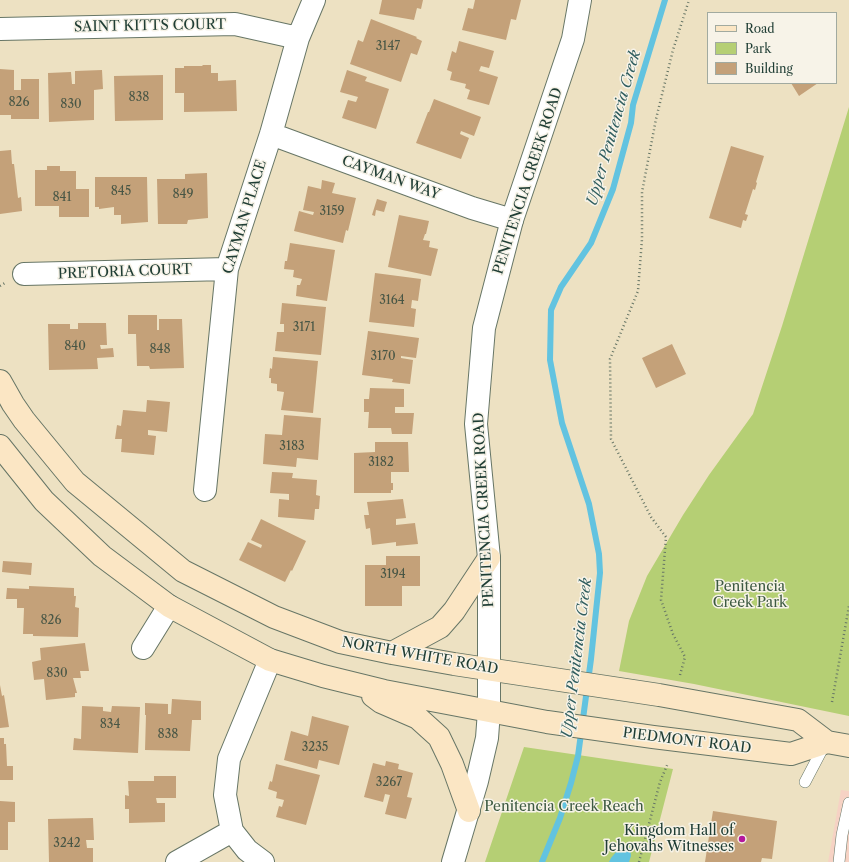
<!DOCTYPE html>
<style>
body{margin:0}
#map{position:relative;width:849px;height:862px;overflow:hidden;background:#ede1c2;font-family:"Libre Caslon Text",serif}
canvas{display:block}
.legend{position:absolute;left:707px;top:12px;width:130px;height:72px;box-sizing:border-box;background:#f7f3e8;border:1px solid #a1aaa0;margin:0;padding:5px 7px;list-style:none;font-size:12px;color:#1f3d34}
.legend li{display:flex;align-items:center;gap:8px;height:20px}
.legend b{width:20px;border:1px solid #a1aaa0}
</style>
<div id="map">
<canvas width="849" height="862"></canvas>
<ul class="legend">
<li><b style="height:5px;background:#fbe6c4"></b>Road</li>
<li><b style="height:11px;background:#b5cf74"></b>Park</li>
<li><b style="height:11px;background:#c4a179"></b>Building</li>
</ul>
</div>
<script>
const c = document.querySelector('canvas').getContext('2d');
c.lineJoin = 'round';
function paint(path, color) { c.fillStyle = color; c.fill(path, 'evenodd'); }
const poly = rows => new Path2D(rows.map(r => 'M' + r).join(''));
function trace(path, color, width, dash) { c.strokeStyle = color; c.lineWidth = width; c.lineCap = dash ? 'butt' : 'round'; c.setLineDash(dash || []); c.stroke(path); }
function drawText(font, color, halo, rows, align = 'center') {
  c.font = font + ' "Libre Caslon Text",serif'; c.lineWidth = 3; c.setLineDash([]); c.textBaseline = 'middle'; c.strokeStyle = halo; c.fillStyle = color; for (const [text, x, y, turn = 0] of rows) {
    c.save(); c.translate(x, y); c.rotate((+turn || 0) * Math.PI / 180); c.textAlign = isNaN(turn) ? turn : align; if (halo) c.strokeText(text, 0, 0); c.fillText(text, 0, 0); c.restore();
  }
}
const built = poly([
 [841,790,849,791,849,862,828,862]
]);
const green = poly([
 [849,107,849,716,694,684,619,671,629,621,647,576,683,515,709,475,753,414,782,326],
 [524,747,673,769,649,862,485,862]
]);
const water = poly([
 [621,846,630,848,631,856,629,862,609,862,611,858]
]);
const stream = poly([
 [542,862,560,818,571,783,578,756,591,659,600,573,599,554,589,504,562,423,550,360,551,310,561,287,591,243,613,189,631,123,633,105,665,0]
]);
const building = poly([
 [382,0,423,0,421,9,417,8,414,20,379,14],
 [475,0,521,0,516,20,511,19,506,40,462,30,468,8,473,9],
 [371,19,417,37,416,38,422,41,417,55,411,53,401,82,350,64,358,40,363,42],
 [459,41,494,51,489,68,481,66,479,71,498,77,489,105,467,99,470,90,465,88,466,84,450,80,452,72,447,70,452,51,456,53],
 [203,65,211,65,211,73,218,73,218,81,236,80,237,111,184,112,184,93,175,93,175,68,184,68,184,66,202,66],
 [0,69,14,70,14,90,21,90,21,79,39,79,39,119,11,119,11,115,0,115],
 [102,70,103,89,94,90,94,120,49,122,48,73,71,72,72,84,75,84,75,71],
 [347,70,367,77,365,81,389,89,376,129,342,118,348,100,356,102,358,97,340,92],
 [163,75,163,120,115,121,114,76],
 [791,83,818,83,799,96],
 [434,99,481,117,474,136,461,131,460,134,469,138,461,159,416,143,428,112,429,112],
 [731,146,764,156,756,182,757,183,755,190,753,189,745,214,748,215,746,221,743,220,741,228,709,218],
 [11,150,12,164,14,164,18,198,21,197,22,211,0,214,0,151],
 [47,166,60,166,60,171,76,171,76,189,89,189,89,217,59,217,59,206,35,206,35,170,47,170],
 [207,173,208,218,188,220,187,224,158,224,157,179,185,179,185,174],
 [95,177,147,177,148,222,121,224,121,215,114,215,114,207,99,209,99,207,95,207],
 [322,180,335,183,332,193,356,198,348,231,346,230,343,243,294,231,299,211,313,215,314,212,303,210,308,186,321,189],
 [377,199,387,202,384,212,376,210,375,216,372,215],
 [399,215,429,221,426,234,425,234,423,240,430,241,429,247,438,249,431,276,388,267],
 [290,243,335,250,327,301,296,296,297,285,300,285,302,279,293,277,294,270,284,269,285,261,287,261],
 [375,273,421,279,418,301,412,300,411,308,416,309,414,327,369,322],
 [282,303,326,307,321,355,275,351,277,332,284,332,284,324,280,324],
 [128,315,157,315,157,330,159,330,159,319,182,319,184,368,150,369,149,366,137,366,136,334,128,334],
 [78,323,106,323,107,345,100,345,101,349,113,348,114,357,97,358,98,369,49,370,48,324,70,324,70,329,78,329],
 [368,331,419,338,416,358,401,356,401,358,413,360,410,384,392,382,393,379,362,375],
 [672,344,686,374,656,388,642,358],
 [273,357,318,361,313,413,281,410,284,392,277,391,277,384,271,383,271,378,269,378,270,368,272,369],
 [370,388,404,389,404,407,395,407,395,413,414,413,412,434,392,434,391,428,368,428,369,412,364,412,364,399,369,399],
 [147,400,170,402,167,432,148,430,148,435,156,436,154,455,121,452,122,439,115,439,117,425,121,426,123,410,146,412],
 [284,415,321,418,318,460,297,458,296,467,263,464,265,434,282,435],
 [375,442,408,442,409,472,391,472,391,483,393,483,393,490,391,490,391,493,354,493,354,453,375,452],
 [272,472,293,473,292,478,317,480,316,495,320,496,319,509,315,509,314,520,278,517,279,499,289,500,289,494,270,493],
 [403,499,406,518,396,519,396,525,415,523,418,544,396,546,396,542,372,545,370,528,366,529,364,515,369,515,367,502],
 [261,519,306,541,292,571,291,570,285,582,239,560,248,542,261,548,262,545,251,540],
 [386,556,420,556,420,586,402,586,402,606,365,606,365,565,386,565],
 [3,561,32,563,31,575,2,572],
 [29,586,74,588,74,596,76,596,75,607,79,608,78,637,33,636,33,634,23,634,24,608,17,608,17,599,6,599,7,588,29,589],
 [85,643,89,671,80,671,81,678,73,678,77,693,75,693,75,697,46,700,44,679,34,680,32,662,41,660,40,648],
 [0,685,2,696,4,695,9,727,0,728],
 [172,699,201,701,201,720,192,720,190,751,145,750,146,715,145,715,145,703,168,704,168,714,171,714],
 [82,706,103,707,103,711,111,712,112,706,140,707,138,753,73,750,74,738,81,739],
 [312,716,349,726,339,765,319,760,317,769,284,760,291,731,308,736],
 [0,738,4,738,4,744,6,744,7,766,13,766,13,780,0,780],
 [386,761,399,764,398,769,413,773,407,797,412,798,406,819,385,814,390,795,385,794,383,802,364,797,373,763,385,766],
 [276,764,320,775,306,825,276,817,279,806,282,807,284,800,276,798,277,792,268,789,270,781,272,782],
 [154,776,176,776,176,798,156,798,157,803,165,803,165,822,129,823,129,809,125,809,125,795,129,796,128,781,154,781],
 [0,801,15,802,15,822,8,822,8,850,0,850],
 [713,811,777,821,772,859,762,858,761,862,705,862],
 [93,818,94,840,86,840,87,848,93,848,93,862,49,862,48,819]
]);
const path = poly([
 [0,286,5,283],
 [680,675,685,657,673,634,661,600,666,537,651,517,611,439,610,359,638,291,642,239,642,192,656,119,673,50,689,0],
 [832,702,849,606],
 [639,862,660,782,668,763]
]);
const service = poly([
 [805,782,825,744],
 [839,862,842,835,849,803]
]);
const minor = poly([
 [0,29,235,24,298,38],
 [271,134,472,208,512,220],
 [24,274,227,269],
 [205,490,227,269,271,134,298,38,314,0],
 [143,648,169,606],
 [177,862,232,831],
 [263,862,247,850,232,831,225,795,229,759,270,660]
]);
const tertiary = poly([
 [453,862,477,781,487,738,489,711,489,558,476,424,484,328,512,220,573,39,580,0]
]);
const secondary = poly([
 [0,381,13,404,24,420,75,482,183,571,274,617,340,642,392,653,454,664,659,695,798,720,827,742,849,746],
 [0,446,44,501,102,556,169,606,270,660,323,676,384,691,547,722,653,737,791,754,827,742],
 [392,653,440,627,454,611,489,558],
 [373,696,381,702,418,718,439,737,452,764,469,811]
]);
const markers = [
 [742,839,4,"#b5179e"]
];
const numberNames = [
 ["3147",388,47],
 ["838",139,98],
 ["826",19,103],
 ["830",71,105],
 ["845",121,192],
 ["849",183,195],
 ["841",62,198],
 ["3159",332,212],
 ["3164",392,301],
 ["3171",304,328],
 ["840",75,347],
 ["848",160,350],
 ["3170",383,357],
 ["3183",292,447],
 ["3182",381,463],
 ["3194",393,575],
 ["826",51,621],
 ["830",57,674],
 ["834",110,725],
 ["838",168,735],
 ["3235",315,748],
 ["3267",389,783],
 ["3242",67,844]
];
const streetNames = [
 ["SAINT KITTS COURT",150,26,-1],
 ["CAYMAN WAY",391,178,20],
 ["PENITENCIA CREEK ROAD",528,181,-72],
 ["CAYMAN PLACE",245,217,-73],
 ["PRETORIA COURT",125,272,-2],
 ["PENITENCIA CREEK ROAD",484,510,-93],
 ["NORTH WHITE ROAD",420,656,10],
 ["PIEDMONT ROAD",687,741,7]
];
const parkNames = [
 ["Penitencia",750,587],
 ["Creek Park",750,603],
 ["Penitencia Creek Reach",564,807]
];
const poiNames = [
 ["Kingdom Hall of",734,831],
 ["Jehovahs Witnesses",734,847]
];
const waterNames = [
 ["Upper Penitencia Creek",614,128,-74],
 ["Upper Penitencia Creek",577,658,-83]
];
paint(built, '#f6d2c4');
paint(green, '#b5cf74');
paint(water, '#62c3e0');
trace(stream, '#62c3e0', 6);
paint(building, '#c4a179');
trace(service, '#677666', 12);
trace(minor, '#677666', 24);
trace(tertiary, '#677666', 24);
trace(secondary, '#677666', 24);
trace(path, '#677666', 2.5, [1, 3]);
trace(service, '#fff', 11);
trace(minor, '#fff', 22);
trace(tertiary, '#fff', 22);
trace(secondary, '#fbe6c4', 22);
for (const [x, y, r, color] of markers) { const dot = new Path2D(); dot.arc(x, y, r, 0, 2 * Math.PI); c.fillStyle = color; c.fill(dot); trace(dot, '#f7f3e8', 1.5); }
drawText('12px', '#485645', null, numberNames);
drawText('14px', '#1f3d34', '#f7f3e8', streetNames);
drawText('14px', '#3d5a41', '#f7f3e8', parkNames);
drawText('14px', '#1f3d34', '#f7f3e8', poiNames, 'right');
drawText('italic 15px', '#305e5f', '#f7f3e8', waterNames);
</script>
